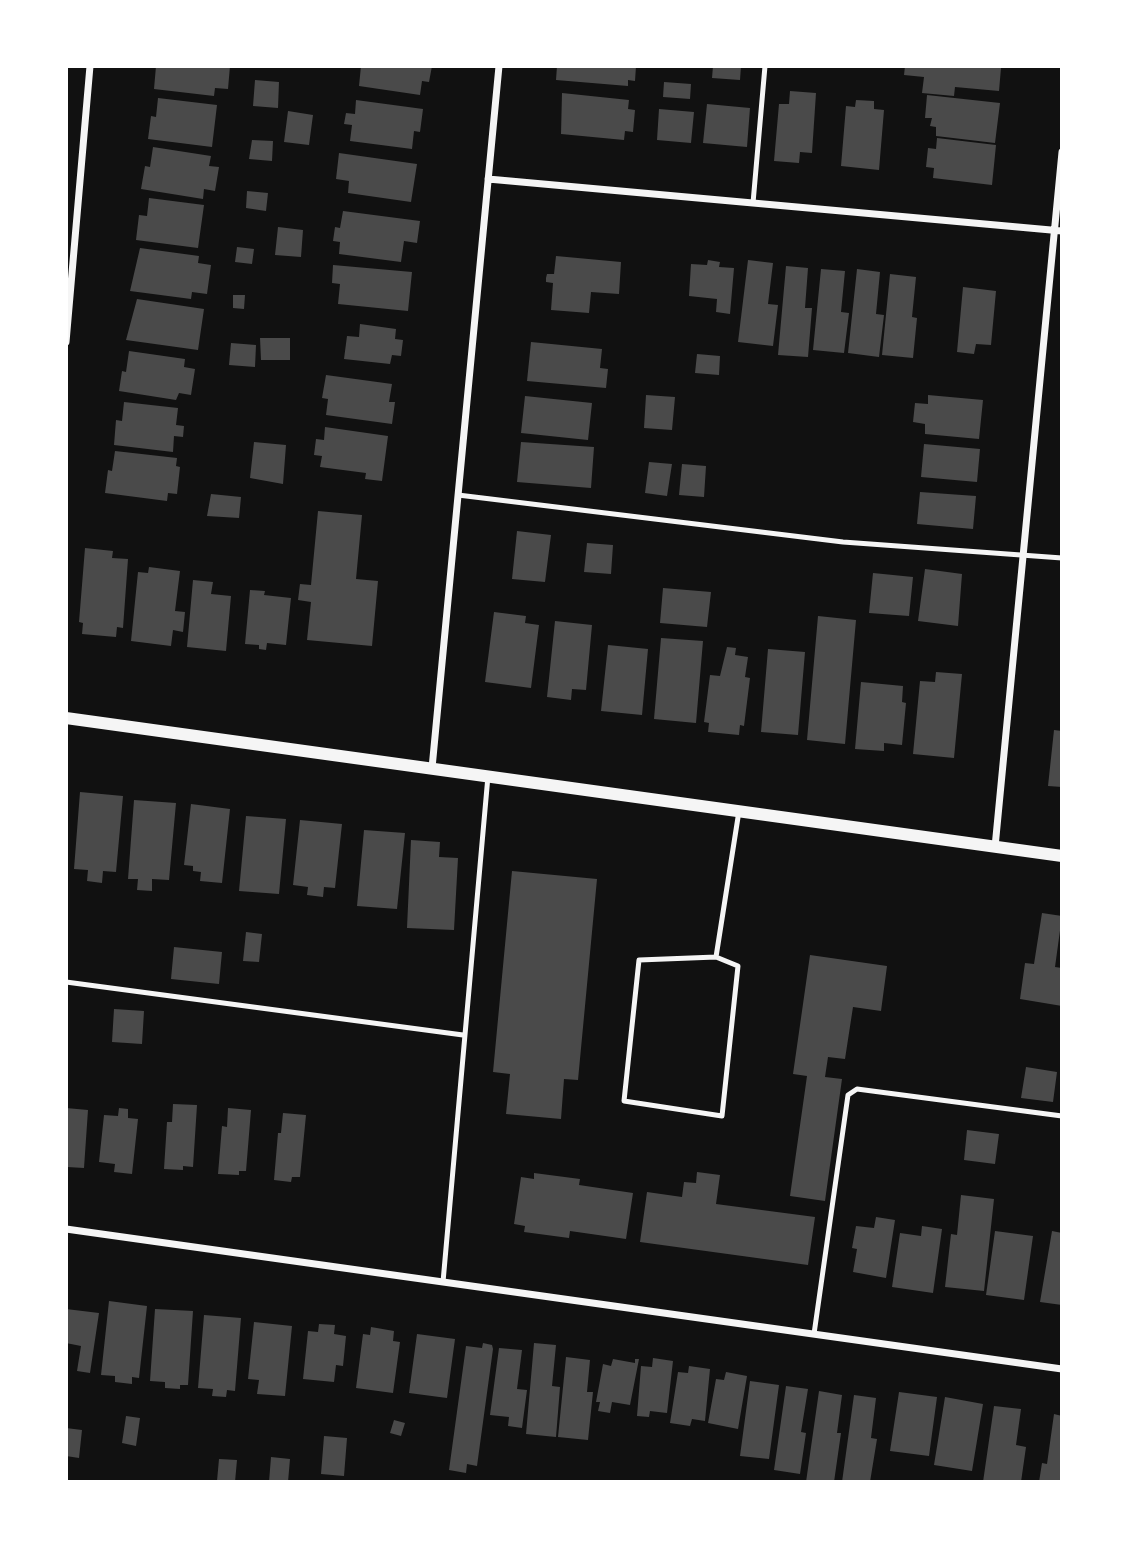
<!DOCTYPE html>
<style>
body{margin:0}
#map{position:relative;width:1128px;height:1548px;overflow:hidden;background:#111;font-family:Figtree,sans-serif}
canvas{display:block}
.frame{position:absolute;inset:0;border:68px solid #fff;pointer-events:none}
</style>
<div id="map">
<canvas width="1128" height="1548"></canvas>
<div class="frame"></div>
</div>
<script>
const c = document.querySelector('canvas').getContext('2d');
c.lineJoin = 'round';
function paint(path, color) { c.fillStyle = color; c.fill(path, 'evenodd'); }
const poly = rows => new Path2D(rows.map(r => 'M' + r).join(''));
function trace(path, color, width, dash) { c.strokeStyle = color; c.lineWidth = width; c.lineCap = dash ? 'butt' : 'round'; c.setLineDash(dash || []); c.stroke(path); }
const building = poly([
 [156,66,230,66,228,89,215,88,214,96,154,89],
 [361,66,432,66,429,82,422,81,420,95,359,86],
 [557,66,636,66,635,81,628,80,628,86,556,80],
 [713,66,741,66,740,80,712,78],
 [905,66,1001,68,999,91,955,87,954,96,922,93,924,77,904,75],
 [255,80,279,82,278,108,253,106],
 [664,82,691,84,690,99,663,97],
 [790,91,816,93,812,153,800,152,799,163,774,161,779,104,789,104],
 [562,93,629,100,628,109,635,110,633,132,625,131,624,140,561,134],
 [927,95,1000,103,995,143,936,136,936,127,930,126,932,118,925,118],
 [158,98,217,105,212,147,148,139,151,116,156,117],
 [356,100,423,109,420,132,414,131,412,149,350,141,352,125,344,124,346,113,355,114],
 [856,100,874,101,874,109,884,110,879,170,841,166,846,106,855,107],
 [707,104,750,108,747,147,703,143],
 [659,109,694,112,691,143,657,140],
 [288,111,313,115,309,145,284,142],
 [937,138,996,145,992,185,933,178,934,168,926,167,928,148,936,149],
 [252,140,273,141,272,161,249,159],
 [153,147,211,156,209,166,219,167,215,191,204,189,203,199,141,189,145,166,150,167],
 [339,153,417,164,411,202,348,193,349,181,336,179],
 [247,191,268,193,266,211,246,208],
 [149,198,204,205,198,248,136,240,139,215,147,216],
 [343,211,420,221,417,243,404,241,401,262,339,254,340,242,333,241,335,227,340,228],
 [278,227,303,230,301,257,275,255],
 [237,247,254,249,252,264,235,262],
 [140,248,199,256,198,263,211,265,207,294,192,292,191,299,130,291],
 [556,256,621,262,619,294,591,292,589,313,551,310,553,283,546,282,546,278,547,274,554,274],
 [708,260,720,262,719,267,734,268,730,314,716,312,717,299,689,296,691,264,707,265],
 [748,260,773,263,768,304,778,305,773,346,738,342],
 [333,265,412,272,408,311,338,304,340,284,332,283],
 [786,266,808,268,805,308,812,308,808,357,778,355],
 [821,269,845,271,841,312,849,313,844,353,813,350],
 [857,269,880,272,876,314,884,315,879,357,848,353],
 [890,274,916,277,912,317,917,318,913,358,882,355],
 [963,287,996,291,991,345,976,344,974,354,957,352],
 [233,295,245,295,244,309,233,308],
 [137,299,204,309,198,350,126,340],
 [360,324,396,329,395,339,403,340,401,356,392,355,390,364,344,359,347,336,359,337],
 [260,338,290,338,290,360,261,360],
 [531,342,602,349,600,368,608,369,606,388,527,381],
 [231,343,256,345,255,367,229,365],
 [129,351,185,359,184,367,195,369,191,395,179,393,176,400,119,391,122,371,126,372],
 [697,354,720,356,719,375,695,373],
 [326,375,392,384,389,402,395,402,392,424,326,415,328,399,322,398],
 [646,395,675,397,672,430,644,428],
 [928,395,983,400,979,439,925,434,925,424,913,422,915,403,928,404],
 [525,396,592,403,588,440,521,433],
 [124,402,178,408,176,425,184,426,183,437,174,436,173,452,114,445,116,420,122,421],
 [325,427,388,436,382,481,365,479,366,473,320,467,322,456,314,455,316,439,324,440],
 [254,442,286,445,283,484,250,478],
 [521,442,594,447,591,488,517,482],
 [924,444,980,449,977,482,921,477],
 [115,451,177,458,176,466,180,467,177,494,168,493,167,501,105,493,108,470,112,471],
 [649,462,672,464,667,496,645,493],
 [682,464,706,466,704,497,679,495],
 [920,492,976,496,973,529,917,524],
 [211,494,241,497,239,518,207,516],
 [318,511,362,515,356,579,378,581,372,646,307,640,311,602,298,600,300,584,311,585],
 [517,531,551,535,545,582,512,579],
 [587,543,613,545,611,574,584,572],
 [85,548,113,551,112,558,128,559,123,628,117,627,116,637,82,634,83,623,79,622],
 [149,567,180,571,175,611,185,612,183,632,173,630,171,646,131,641,138,572,148,573],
 [925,569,962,574,958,626,918,621],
 [873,573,913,577,909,616,869,613],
 [193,580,213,582,211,594,231,596,226,651,187,647],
 [663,588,711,592,707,627,660,623],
 [250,590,265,591,264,595,291,598,286,645,267,643,266,650,259,649,259,645,245,644],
 [494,612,526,616,525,623,539,625,531,688,485,682],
 [818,616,856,620,845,744,807,740],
 [555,621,592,625,586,690,572,689,571,700,547,697],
 [661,638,703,641,696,723,654,719],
 [608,645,648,649,642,715,601,711],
 [727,647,736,648,735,655,748,657,745,677,750,678,744,726,740,725,739,735,708,732,709,723,704,722,710,675,720,676],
 [768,649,805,652,798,735,761,732],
 [936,672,962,674,954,758,913,754,920,681,935,682],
 [861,682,903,686,902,702,906,703,902,745,884,743,884,751,855,749],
 [1054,730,1062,731,1062,787,1048,786],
 [80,792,123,796,116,872,103,871,102,883,87,881,88,870,74,869],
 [134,800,176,803,169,880,152,879,152,891,137,890,138,879,128,879],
 [191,804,230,809,222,883,200,881,201,872,193,871,193,866,184,865],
 [246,816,286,819,279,894,239,891],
 [300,820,342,824,335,888,324,887,323,897,307,895,308,887,293,885],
 [364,830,405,833,397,909,357,906],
 [411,840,440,842,439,857,458,858,454,930,407,928],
 [512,871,597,879,578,1080,564,1079,561,1119,506,1114,510,1074,493,1072],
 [1042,913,1062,916,1055,967,1062,968,1062,1006,1020,999,1025,963,1034,964],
 [246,932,262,934,259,962,243,961],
 [174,947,222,952,219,984,171,979],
 [810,955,887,966,881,1011,853,1007,845,1059,828,1057,825,1077,842,1079,825,1201,790,1196,807,1076,793,1074],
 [114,1009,144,1011,142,1044,112,1042],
 [1026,1067,1057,1072,1053,1102,1021,1098],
 [173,1104,197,1105,193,1167,183,1166,183,1170,164,1169,167,1122,172,1122],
 [66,1108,88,1110,84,1168,67,1167],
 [119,1108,128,1109,128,1118,138,1119,132,1174,114,1172,115,1164,99,1162,104,1115,118,1116],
 [228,1108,251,1110,246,1171,239,1171,239,1175,218,1174,222,1126,227,1127],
 [283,1113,306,1115,300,1177,292,1177,291,1182,274,1180,278,1133,281,1133],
 [967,1130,999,1134,995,1164,964,1160],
 [697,1172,720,1175,716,1204,815,1217,808,1265,640,1242,647,1192,682,1197,684,1182,696,1183],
 [534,1173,580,1179,579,1185,633,1193,626,1239,570,1231,569,1238,524,1232,525,1226,514,1224,521,1177,534,1179],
 [961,1195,994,1199,984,1291,945,1287,951,1234,957,1235],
 [876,1217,895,1220,886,1278,853,1272,857,1249,852,1248,856,1226,874,1228],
 [922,1226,942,1229,933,1293,892,1287,900,1233,921,1236],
 [995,1231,1033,1236,1024,1300,986,1295],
 [1052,1231,1062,1233,1062,1305,1040,1302],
 [109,1301,147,1306,139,1378,132,1377,132,1384,115,1382,115,1376,101,1375],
 [66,1309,99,1313,90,1373,77,1371,81,1346,66,1343],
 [155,1309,193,1311,188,1385,180,1385,180,1389,165,1388,165,1382,150,1381],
 [204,1315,241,1318,235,1391,227,1390,226,1397,212,1396,213,1389,198,1388],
 [254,1322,292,1326,285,1396,257,1394,259,1380,248,1379],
 [319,1324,335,1325,334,1334,346,1336,343,1366,336,1365,334,1382,303,1379,308,1331,318,1332],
 [371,1327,394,1331,393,1341,400,1342,393,1393,356,1388,363,1334,370,1335],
 [417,1334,455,1339,447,1398,409,1393],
 [483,1343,492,1345,493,1349,477,1466,467,1464,466,1473,449,1470,466,1346,482,1348],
 [534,1343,556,1345,552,1386,560,1387,556,1437,526,1434],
 [499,1348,522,1350,517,1389,527,1390,522,1428,508,1426,509,1417,490,1415],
 [566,1357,590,1360,587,1392,593,1392,588,1440,558,1437],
 [653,1358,673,1361,667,1413,650,1411,649,1417,637,1416,641,1366,652,1367],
 [613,1359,635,1363,635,1359,639,1359,630,1405,612,1402,610,1413,598,1411,600,1402,596,1402,603,1364,611,1366],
 [689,1366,710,1369,705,1421,692,1419,690,1426,670,1423,678,1372,688,1373],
 [726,1372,747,1376,738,1429,708,1423,716,1379,724,1380],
 [750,1381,779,1385,769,1459,740,1456],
 [786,1386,808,1389,801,1432,806,1433,800,1474,774,1470],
 [819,1391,842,1395,837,1433,841,1433,834,1482,806,1482],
 [899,1392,937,1397,929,1456,890,1451],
 [854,1395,876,1398,871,1438,877,1439,870,1482,842,1482],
 [945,1397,983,1404,972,1471,934,1465],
 [994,1406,1021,1409,1016,1445,1026,1447,1021,1482,983,1482],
 [1054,1414,1062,1416,1062,1482,1039,1482,1042,1463,1047,1464],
 [126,1416,140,1418,136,1446,122,1443],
 [394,1420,405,1423,401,1436,390,1433],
 [66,1428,82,1430,79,1458,66,1456],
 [324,1436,347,1438,344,1476,321,1474],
 [271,1457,290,1459,288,1482,269,1482],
 [219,1459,237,1460,235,1482,217,1481]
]);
const service = poly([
 [753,203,765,66],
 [458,495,843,542,1062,558],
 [716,957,738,966,722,1116,624,1101,639,960,716,957,739,811],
 [66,982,463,1035],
 [443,1282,488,776],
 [814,1334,848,1095,857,1089,1062,1116]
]);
const minor = poly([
 [488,179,1062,231],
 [66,342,90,66],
 [432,768,499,66],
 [995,847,1062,152],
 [66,1229,1062,1369]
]);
const tertiary = poly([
 [66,718,1062,856]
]);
paint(building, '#4a4a4a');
trace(service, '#f5f5f5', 5);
trace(minor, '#f5f5f5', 7);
trace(tertiary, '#f5f5f5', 12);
</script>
